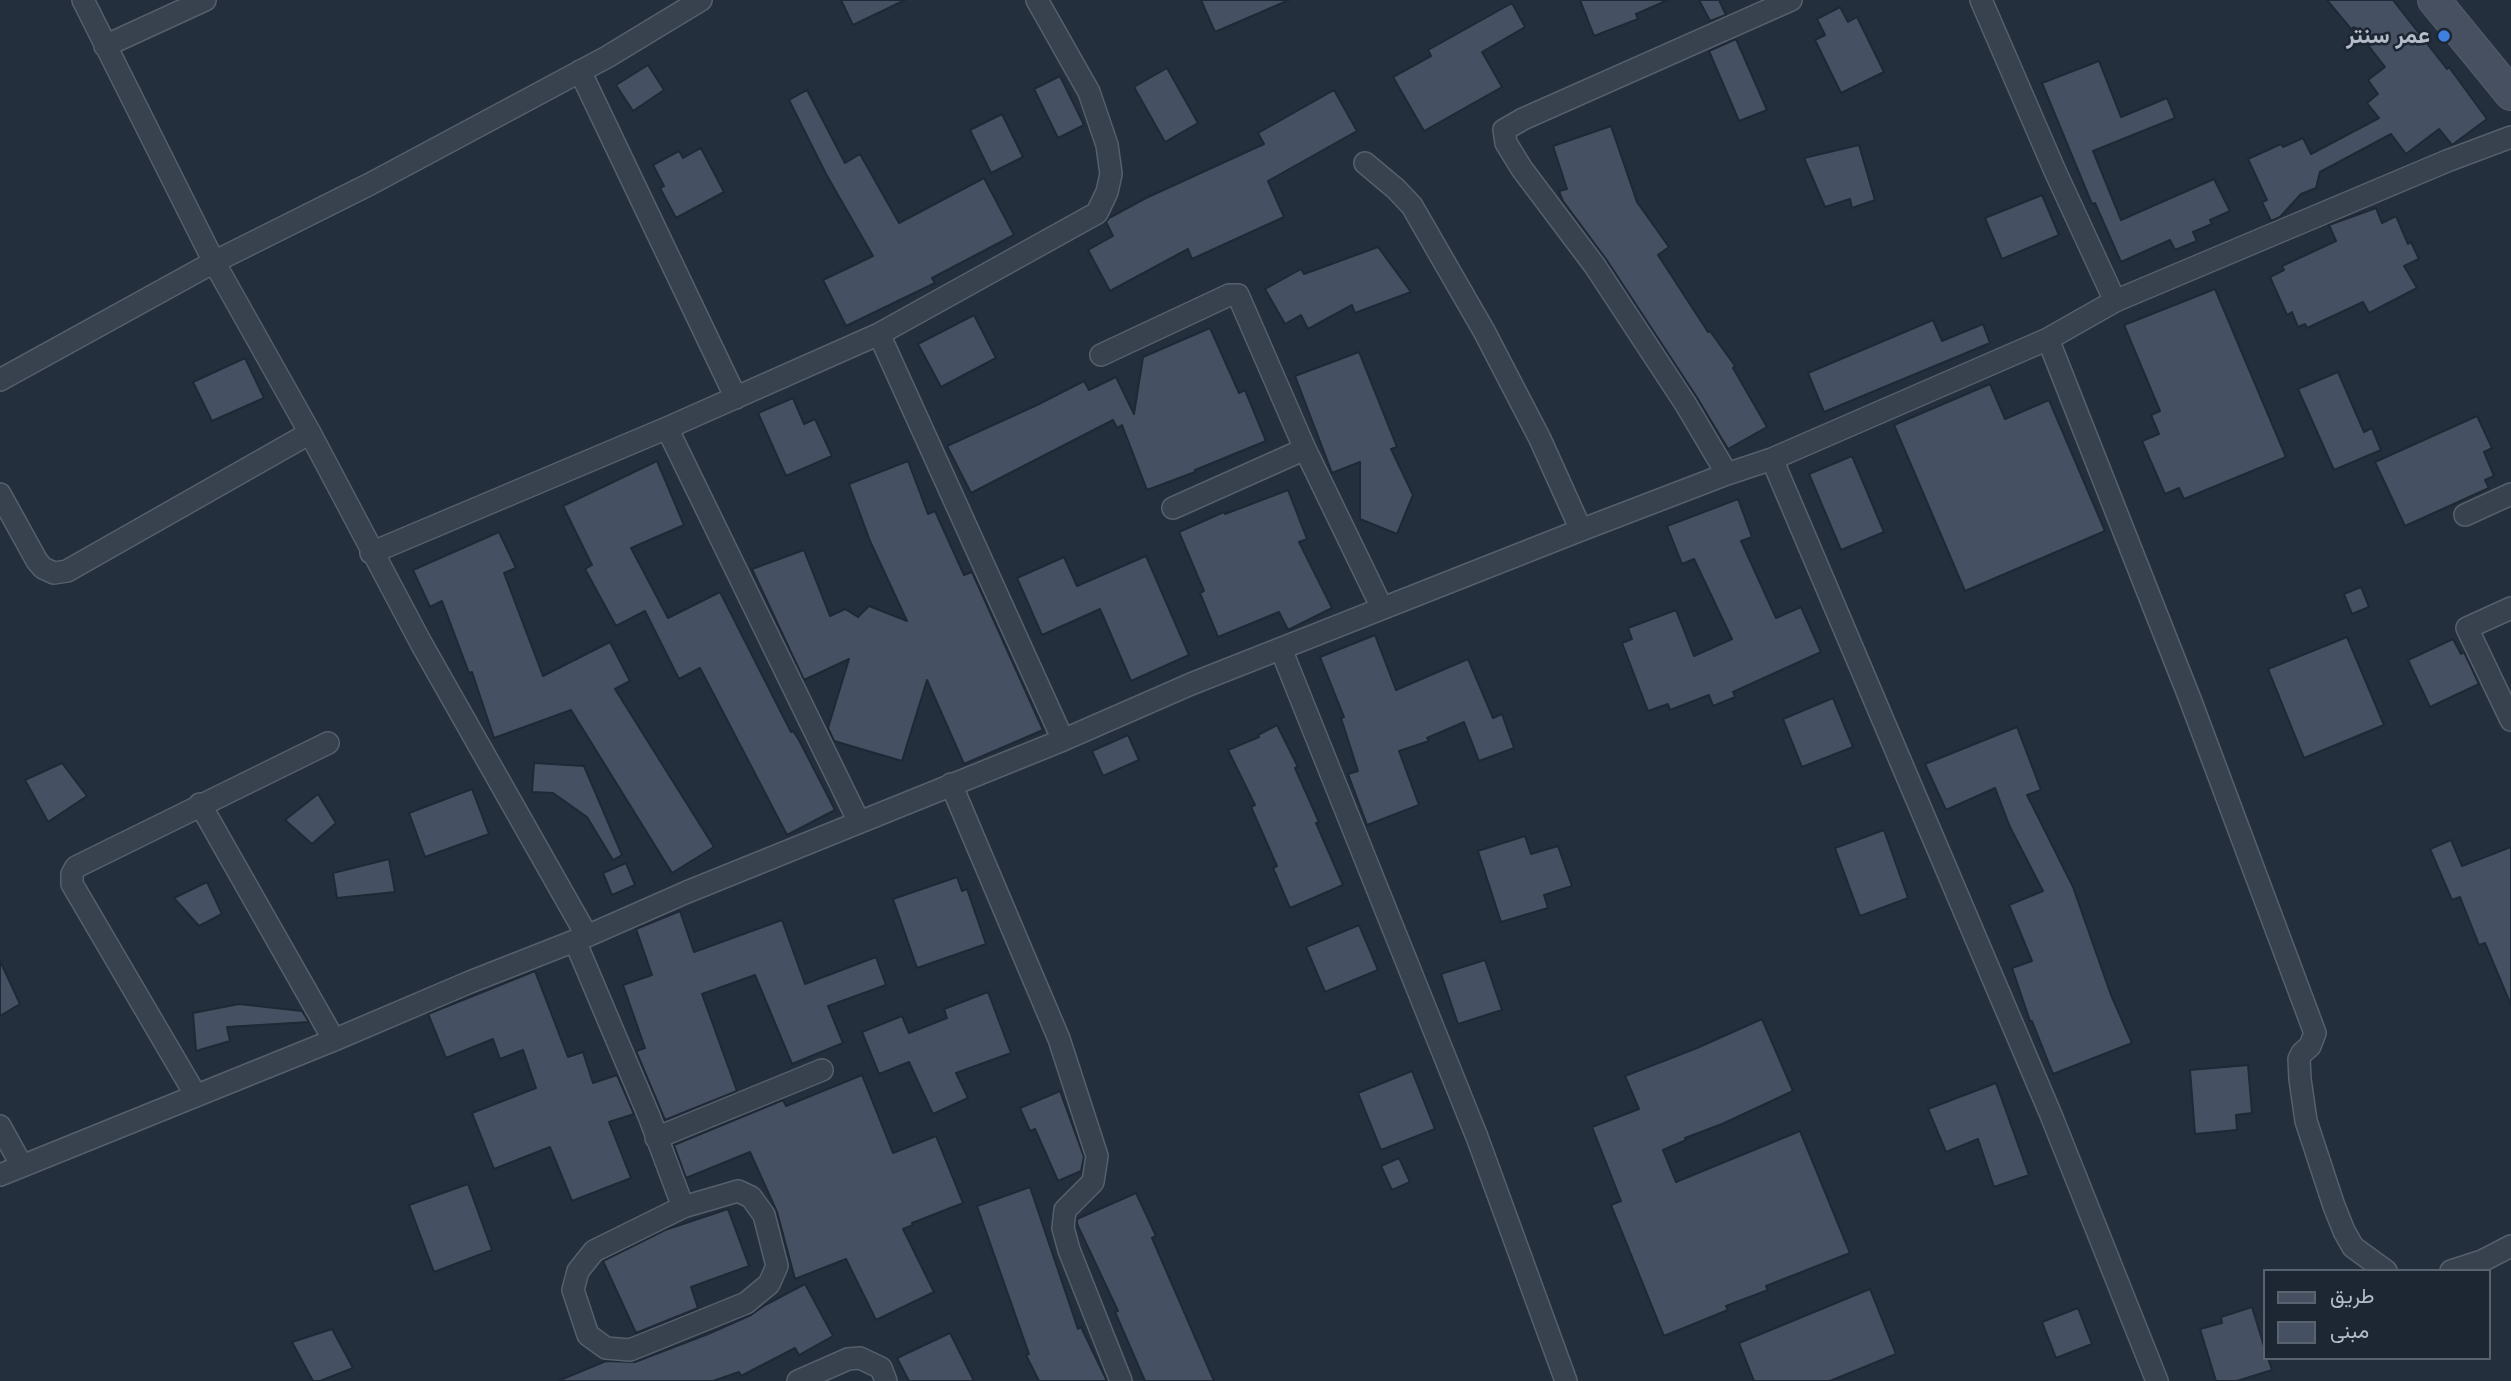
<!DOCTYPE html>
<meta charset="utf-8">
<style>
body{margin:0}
#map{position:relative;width:2511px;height:1381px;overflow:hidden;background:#242f3e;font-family:Karla,Vazirmatn,sans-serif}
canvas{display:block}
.legend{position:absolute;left:2263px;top:1269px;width:228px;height:91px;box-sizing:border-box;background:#1d2633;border:2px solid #59626f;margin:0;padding:9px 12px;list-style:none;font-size:21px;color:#b4bcc9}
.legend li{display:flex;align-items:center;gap:14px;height:35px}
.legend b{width:35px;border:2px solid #59626f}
</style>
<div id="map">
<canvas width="2511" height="1381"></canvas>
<ul class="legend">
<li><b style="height:9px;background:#465061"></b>طريق</li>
<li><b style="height:19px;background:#455162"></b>مبنى</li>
</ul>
</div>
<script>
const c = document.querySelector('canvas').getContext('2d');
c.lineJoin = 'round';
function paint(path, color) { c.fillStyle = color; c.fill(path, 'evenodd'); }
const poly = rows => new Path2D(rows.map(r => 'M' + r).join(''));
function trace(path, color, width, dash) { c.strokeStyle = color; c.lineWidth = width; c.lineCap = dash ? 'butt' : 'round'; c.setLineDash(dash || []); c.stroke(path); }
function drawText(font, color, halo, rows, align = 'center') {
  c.font = font + ' Karla,Vazirmatn,sans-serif'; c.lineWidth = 5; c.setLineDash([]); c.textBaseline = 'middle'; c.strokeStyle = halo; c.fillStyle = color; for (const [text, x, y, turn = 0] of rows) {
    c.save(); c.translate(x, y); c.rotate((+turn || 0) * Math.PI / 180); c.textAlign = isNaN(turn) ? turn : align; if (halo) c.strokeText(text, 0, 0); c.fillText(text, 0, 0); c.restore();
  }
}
const building = poly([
 [841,0,905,0,853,25,841,0],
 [1201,0,1289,0,1215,32,1201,0],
 [1580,0,1668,0,1636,14,1638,19,1594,36,1580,0],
 [1699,0,1719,0,1726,15,1710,21,1699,0],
 [2327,0,2393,0,2447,69,2449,67,2487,119,2452,145,2439,129,2406,154,2391,134,2320,172,2316,188,2301,194,2280,217,2271,221,2262,202,2267,200,2248,159,2281,144,2283,147,2303,138,2311,154,2379,118,2367,103,2378,94,2368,80,2385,67,2354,27,2351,29,2327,0],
 [1512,3,1525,27,1482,52,1502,87,1424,131,1393,77,1431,56,1428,50,1512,3],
 [1840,7,1848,22,1857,17,1884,72,1841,93,1815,40,1825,35,1817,19,1840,7],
 [1736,39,1767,110,1739,121,1709,51,1736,39],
 [2099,61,2121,117,2167,98,2175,118,2093,151,2121,220,2214,179,2230,211,2210,220,2212,224,2193,232,2197,241,2175,250,2170,240,2121,262,2095,203,2092,204,2042,83,2099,61],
 [648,65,664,90,633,111,616,85,648,65],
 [1167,68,1198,123,1165,142,1134,87,1167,68],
 [1060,76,1084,125,1058,138,1034,89,1060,76],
 [807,90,845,163,860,154,899,223,984,178,1014,235,932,278,935,283,846,326,823,280,873,256,826,174,789,100,807,90],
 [1334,90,1357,131,1268,181,1284,217,1192,259,1188,249,1110,291,1088,250,1113,236,1106,222,1109,218,1146,198,1264,144,1258,133,1334,90],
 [1002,114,1023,157,991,173,970,130,1002,114],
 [1611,126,1637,202,1669,247,1658,255,1708,332,1710,331,1735,366,1733,368,1767,427,1728,449,1696,396,1606,259,1563,201,1559,191,1567,189,1553,146,1611,126],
 [1859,145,1875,200,1852,208,1850,199,1825,207,1804,158,1859,145],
 [701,148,724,192,676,218,660,188,664,186,653,165,679,151,683,158,701,148],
 [2042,195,2059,235,2002,259,1985,218,2042,195],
 [2376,208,2382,223,2396,216,2408,244,2411,242,2419,259,2404,266,2417,288,2369,313,2363,302,2307,328,2305,324,2298,327,2292,312,2287,315,2270,277,2284,270,2282,266,2336,241,2329,225,2376,208],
 [1378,247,1411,292,1355,313,1352,305,1308,329,1301,315,1285,324,1265,289,1301,269,1304,274,1378,247],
 [2215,289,2286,457,2184,499,2179,488,2165,494,2142,441,2159,434,2151,415,2160,411,2124,325,2215,289],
 [974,315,996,358,941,387,918,344,974,315],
 [1933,320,1942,341,1983,324,1990,343,1824,412,1808,373,1933,320],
 [1210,328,1239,393,1245,390,1266,441,1195,470,1195,472,1147,490,1122,425,1117,428,1113,420,971,493,947,446,1037,405,1084,381,1089,390,1116,377,1134,414,1143,357,1210,328],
 [1359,352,1397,447,1391,449,1413,495,1397,534,1360,519,1360,462,1332,473,1295,376,1359,352],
 [245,358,264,398,212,421,193,382,245,358],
 [2338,372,2364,432,2372,428,2381,450,2334,470,2298,389,2338,372],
 [1990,384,2005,419,2049,400,2105,531,1965,591,1894,425,1990,384],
 [793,398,804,424,815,419,832,456,786,476,758,413,793,398],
 [2477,416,2492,448,2484,452,2494,476,2485,480,2489,488,2405,526,2375,462,2477,416],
 [1852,456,1884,532,1841,550,1809,474,1852,456],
 [657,461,684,525,631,548,668,618,720,592,791,732,793,731,799,740,835,810,787,835,700,668,679,679,645,611,616,626,585,569,592,565,563,506,657,461],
 [908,461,928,514,935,511,964,575,972,572,1043,730,964,764,927,680,902,761,834,741,828,728,849,659,804,680,752,569,804,550,830,616,845,609,858,617,869,606,907,621,870,541,849,484,908,461],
 [1288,490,1307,539,1299,542,1332,608,1288,630,1279,612,1218,637,1200,593,1204,591,1179,532,1224,512,1225,514,1288,490],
 [1738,499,1752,537,1741,541,1776,618,1801,607,1821,652,1733,692,1735,697,1713,706,1709,695,1670,710,1668,704,1648,711,1622,643,1632,639,1628,628,1676,610,1694,656,1732,639,1694,559,1682,564,1667,526,1738,499],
 [499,532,516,568,504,573,543,676,610,642,630,681,615,689,714,847,672,873,571,710,494,738,472,672,469,673,442,601,430,607,413,570,499,532],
 [1146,556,1189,655,1131,681,1100,609,1042,635,1017,578,1064,557,1077,586,1146,556],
 [2361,587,2369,607,2352,614,2344,594,2361,587],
 [1375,635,1396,690,1468,659,1493,718,1502,714,1514,748,1479,761,1464,722,1427,738,1429,741,1399,751,1419,805,1367,825,1348,774,1358,771,1341,718,1344,717,1320,657,1375,635],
 [2347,637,2384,725,2304,758,2268,669,2347,637],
 [2453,639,2461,654,2464,652,2479,684,2430,707,2408,660,2453,639],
 [1833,698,1853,747,1802,767,1783,719,1833,698],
 [1277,725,1298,767,1295,768,1319,822,1316,823,1343,885,1290,908,1273,868,1277,866,1251,807,1255,805,1228,750,1259,737,1258,735,1277,725],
 [2017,727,2041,790,2027,795,2073,887,2111,995,2132,1043,2053,1074,2032,1021,2030,1021,2012,968,2032,961,2009,905,2043,891,2010,827,1995,788,1946,810,1925,764,2017,727],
 [1128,735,1139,760,1103,776,1092,751,1128,735],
 [62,763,87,796,48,822,25,780,62,763],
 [534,763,584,766,622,855,613,860,587,817,553,793,532,792,534,763],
 [472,789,489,834,425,857,409,813,472,789],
 [318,794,336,823,312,844,285,820,318,794],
 [1884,830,1908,898,1860,916,1835,848,1884,830],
 [1525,836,1531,854,1558,846,1572,886,1544,895,1548,908,1501,922,1478,851,1525,836],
 [2451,840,2462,866,2511,847,2511,1005,2485,943,2479,945,2460,897,2452,900,2430,849,2451,840],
 [389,859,395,892,337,898,333,873,389,859],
 [626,863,635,885,612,895,603,873,626,863],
 [957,877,962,891,967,889,986,944,917,968,893,899,957,877],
 [207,882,222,914,199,926,174,898,207,882],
 [680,911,694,952,782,920,805,984,876,957,886,985,828,1006,843,1043,792,1064,755,975,702,994,737,1091,665,1120,636,1051,645,1048,623,985,652,975,636,929,680,911],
 [1359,925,1378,970,1325,992,1306,947,1359,925],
 [1485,960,1502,1010,1458,1024,1441,974,1485,960],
 [0,961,20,1004,0,1016,0,961],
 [535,971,568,1057,583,1052,593,1083,617,1075,634,1114,609,1122,631,1178,572,1201,550,1147,494,1169,472,1113,536,1088,523,1050,500,1059,493,1039,446,1058,428,1014,535,971],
 [988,992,1011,1053,956,1073,968,1098,933,1114,909,1062,879,1074,862,1032,902,1016,909,1033,947,1018,944,1009,988,992],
 [239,1004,302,1011,309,1022,227,1027,230,1041,196,1051,193,1013,239,1004],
 [1762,1019,1793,1091,1722,1124,1685,1138,1686,1140,1663,1150,1676,1182,1800,1131,1850,1253,1766,1286,1768,1290,1726,1306,1728,1310,1664,1336,1611,1205,1621,1201,1592,1127,1639,1109,1625,1076,1697,1048,1762,1019],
 [2248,1065,2252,1113,2236,1115,2237,1130,2195,1134,2190,1070,2248,1065],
 [1412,1071,1435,1129,1381,1150,1358,1093,1412,1071],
 [862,1075,893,1153,936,1136,963,1203,912,1223,913,1225,903,1229,934,1292,876,1320,846,1259,795,1279,777,1212,750,1152,686,1178,674,1145,783,1100,786,1106,862,1075],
 [1996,1083,2029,1175,1994,1187,1978,1139,1946,1152,1928,1109,1996,1083],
 [1060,1091,1084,1157,1081,1171,1058,1181,1035,1129,1030,1131,1020,1108,1060,1091],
 [1399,1158,1410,1182,1392,1190,1381,1166,1399,1158],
 [468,1184,492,1250,434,1272,409,1205,468,1184],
 [1030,1187,1078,1329,1081,1327,1107,1381,1039,1381,1026,1355,1029,1354,977,1206,1030,1187],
 [1136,1193,1156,1236,1152,1238,1214,1381,1145,1381,1115,1312,1118,1311,1077,1224,1077,1219,1136,1193],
 [728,1209,749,1266,691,1287,698,1308,636,1333,603,1261,665,1230,728,1209],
 [805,1284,833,1336,799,1355,795,1348,741,1376,739,1372,713,1381,558,1381,606,1361,635,1362,708,1334,751,1315,765,1305,805,1284],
 [1870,1289,1896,1354,1830,1381,1754,1381,1739,1343,1870,1289],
 [2252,1307,2264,1346,2264,1358,2268,1358,2272,1370,2237,1381,2216,1381,2200,1329,2222,1323,2221,1317,2252,1307],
 [2078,1308,2092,1344,2056,1358,2042,1322,2078,1308],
 [332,1329,353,1368,320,1381,313,1381,292,1342,332,1329],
 [950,1333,974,1381,909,1381,897,1358,950,1333]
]);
const street = poly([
 [83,0,214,262,310,433,421,643,587,936],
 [1981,0,2055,171,2115,301],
 [105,46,205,0],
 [580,71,736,398],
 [1365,163,1396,189,1412,206,1484,331,1540,439,1581,530],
 [879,334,1063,740],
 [2048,339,2190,699,2315,1033,2310,1046,2302,1053,2299,1059,2300,1079,2306,1121,2334,1206,2344,1231,2353,1247,2386,1271],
 [1101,355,1229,295,1238,295,1305,449,1382,608],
 [0,380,214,262,370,184,607,57,701,0],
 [667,428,859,822],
 [1772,459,2051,1115,2157,1381],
 [1727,474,1685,403,1595,266,1522,169,1506,143,1504,130,1523,119,1791,0],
 [0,494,37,561,43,568,54,573,67,571,310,433],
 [1173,508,1305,449],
 [2465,515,2511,494],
 [371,553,667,428,879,334,1097,213,1107,192,1111,174,1107,145,1089,92,1037,0],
 [2511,608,2467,628,2511,720],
 [1281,649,1477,1137,1566,1381],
 [951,784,1059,1039,1097,1156,1093,1182,1065,1210,1063,1228,1069,1250,1121,1381],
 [200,804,334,1040],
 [575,941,649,1116,683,1207],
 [195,1094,72,884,72,874,76,867,328,743],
 [0,1126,22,1166],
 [656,1138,822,1070],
 [0,1175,334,1040,470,982,587,936,687,892,1063,740,1191,684,1581,530,1727,474,1772,459,2048,339,2115,301,2447,161,2511,137],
 [738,1191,751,1197,764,1215,777,1266,769,1284,746,1303,630,1350,606,1348,588,1335,573,1290,578,1271,594,1251,683,1207,738,1191],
 [2451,1271,2482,1261,2511,1246],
 [798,1381,848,1359,860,1358,881,1368,886,1381]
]);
const secondary = poly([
 [2434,0,2511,94]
]);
const markers = [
 [2444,36,7,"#3f7fe0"]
];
const poiNames = [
 ["عمر سنتر",2430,36]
];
paint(building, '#455162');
trace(building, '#1f2835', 2);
trace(street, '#565f6c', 24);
trace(secondary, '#565f6c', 34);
trace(street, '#38414e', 21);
trace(secondary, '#465061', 32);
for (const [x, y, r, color] of markers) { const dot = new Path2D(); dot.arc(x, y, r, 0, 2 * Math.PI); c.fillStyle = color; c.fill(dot); trace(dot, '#1d2633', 2.5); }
drawText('bold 23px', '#b4bcc9', '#1d2633', poiNames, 'right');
</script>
